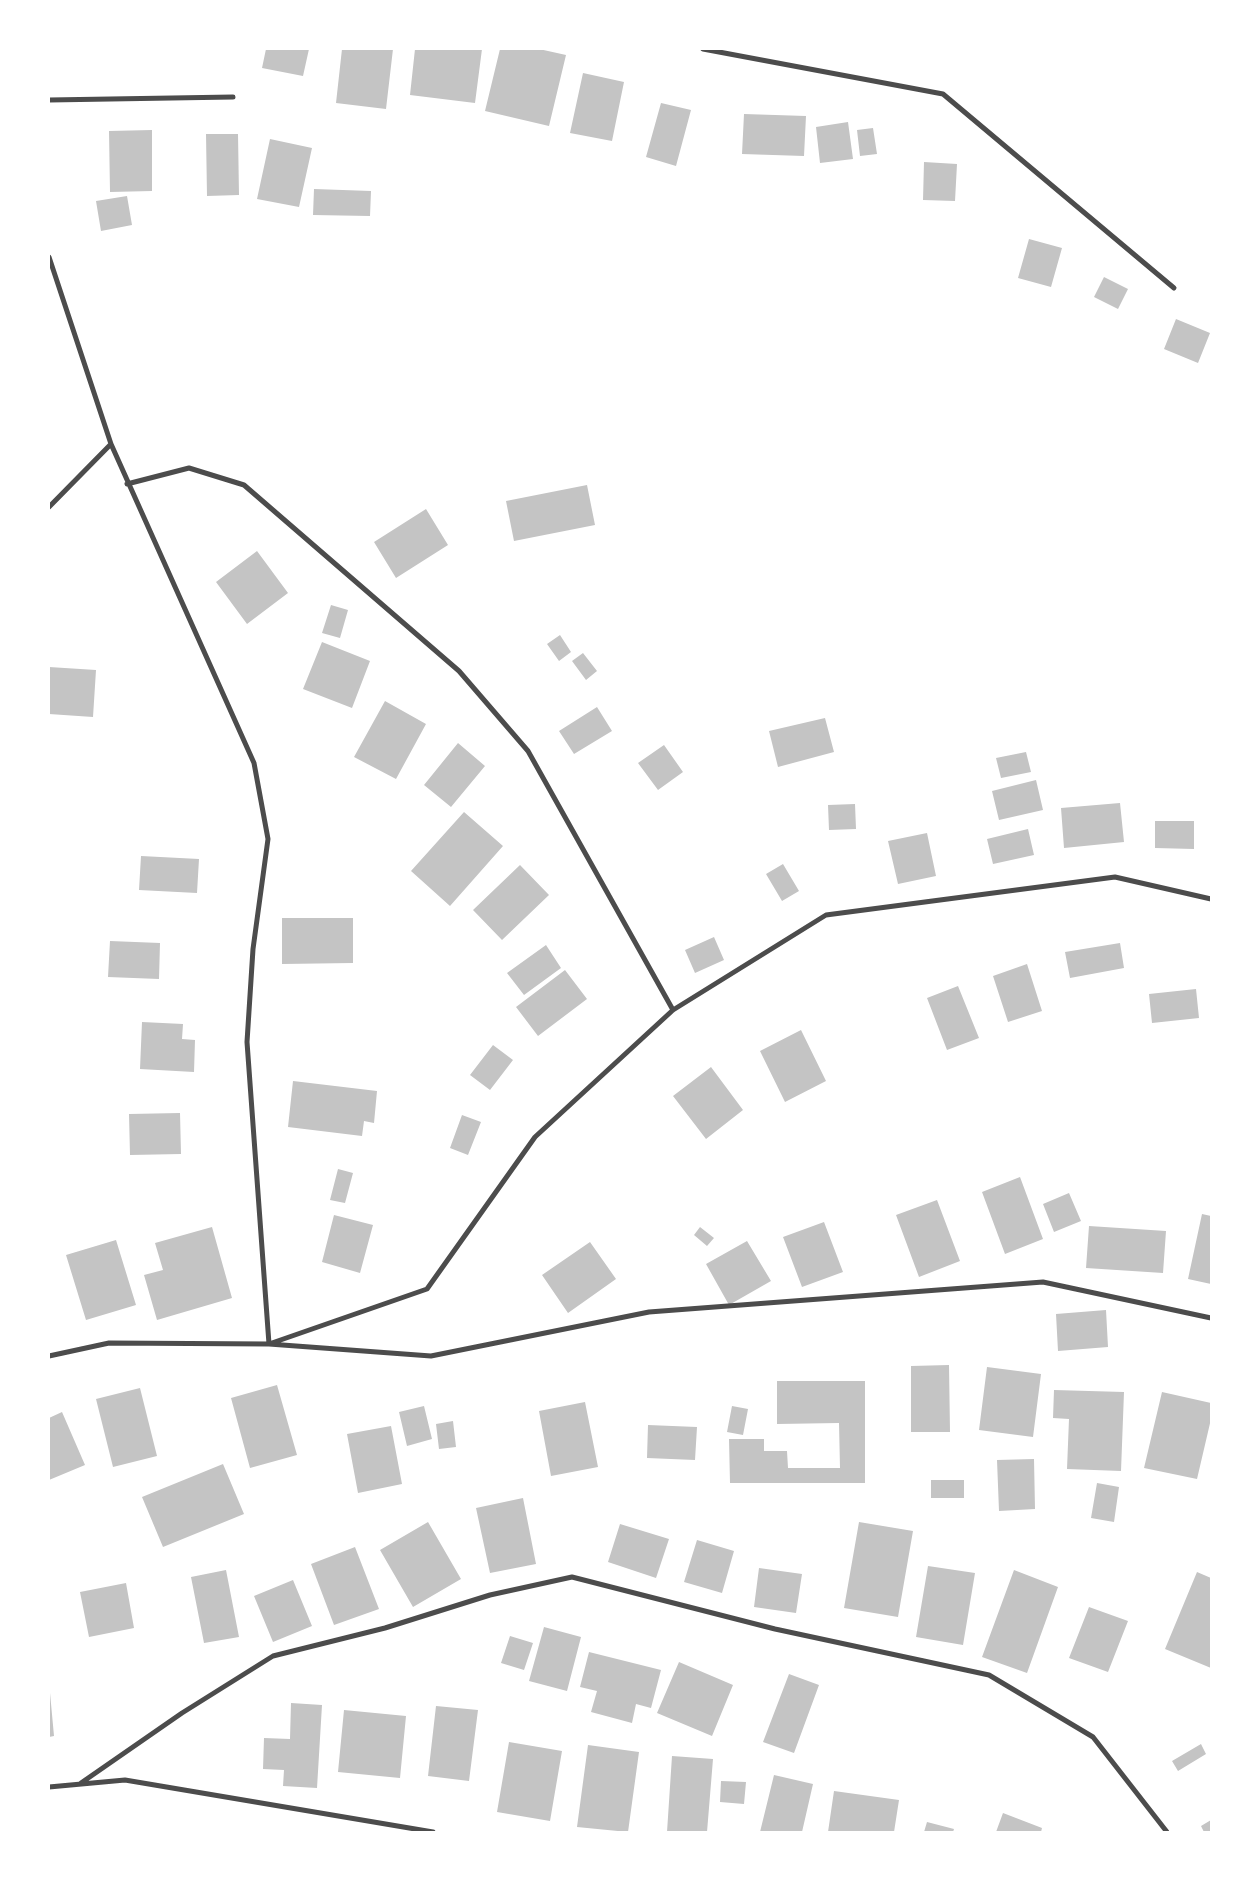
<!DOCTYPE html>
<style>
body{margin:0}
#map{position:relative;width:1260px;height:1881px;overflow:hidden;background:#fff;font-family:Rubik,sans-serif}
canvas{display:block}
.frame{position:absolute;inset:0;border:50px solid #fff;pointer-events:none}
</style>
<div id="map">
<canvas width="1260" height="1881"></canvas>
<div class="frame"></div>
</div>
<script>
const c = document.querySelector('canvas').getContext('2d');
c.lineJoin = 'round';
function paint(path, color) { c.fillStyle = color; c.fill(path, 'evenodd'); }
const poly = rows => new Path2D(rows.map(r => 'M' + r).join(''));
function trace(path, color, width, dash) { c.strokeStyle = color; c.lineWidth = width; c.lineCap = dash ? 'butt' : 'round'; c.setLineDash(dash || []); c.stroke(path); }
const building = poly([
 [266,49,309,49,303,76,262,68],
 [342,49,393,49,386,109,336,103],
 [415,49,482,49,475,103,410,95],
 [500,49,539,49,566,55,549,126,485,111],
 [583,73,624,82,612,141,570,133],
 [661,103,691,110,676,166,646,157],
 [744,114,806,116,804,156,742,154],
 [848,122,853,159,820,163,816,127],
 [873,128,877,154,860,156,857,130],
 [152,130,152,191,110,192,109,131],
 [206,134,238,134,239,195,207,196],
 [270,139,312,148,299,207,257,199],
 [924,162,957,164,955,201,923,200],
 [314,189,371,191,370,216,313,215],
 [127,196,132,225,101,231,96,201],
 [1029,239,1062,248,1051,287,1018,278],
 [1104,277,1128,289,1118,309,1094,297],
 [1176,319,1210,333,1198,363,1164,349],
 [587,485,595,525,514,541,506,501],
 [426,509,448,545,396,578,374,542],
 [257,551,288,593,247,624,216,582],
 [331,605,348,610,340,638,322,633],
 [560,635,571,652,559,661,547,644],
 [322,642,370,661,352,708,303,689],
 [583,653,597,671,586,680,572,661],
 [49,667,96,670,93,717,49,714],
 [385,701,426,724,396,779,354,757],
 [597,707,612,731,574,754,559,731],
 [825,718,834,752,778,767,769,731],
 [458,743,485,766,451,807,424,785],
 [664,745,683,772,658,790,638,763],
 [1026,752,1031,772,1001,778,996,758],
 [1036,780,1043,810,999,820,992,791],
 [1120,803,1124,842,1064,848,1061,808],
 [855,804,856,829,829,830,828,805],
 [464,812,503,846,450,906,411,871],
 [1155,821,1194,821,1194,849,1155,848],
 [1028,829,1034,855,993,864,987,839],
 [927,833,936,876,898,884,888,841],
 [141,856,199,859,197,893,139,890],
 [783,864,799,891,782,901,766,874],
 [520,865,549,895,502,940,473,910],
 [282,918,353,918,353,963,282,964],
 [714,937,724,960,695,973,685,950],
 [110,941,160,943,159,979,108,977],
 [1120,943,1124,968,1070,978,1065,952],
 [546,945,561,968,524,995,507,973],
 [1027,964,1042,1011,1008,1022,993,976],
 [565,970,587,999,538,1036,516,1007],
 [958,986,979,1038,947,1050,927,998],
 [1196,989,1199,1018,1152,1023,1149,994],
 [142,1022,183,1024,182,1039,195,1040,194,1072,140,1069],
 [801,1030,826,1081,785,1102,760,1051],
 [493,1045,513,1060,490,1090,470,1075],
 [711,1067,743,1110,706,1139,673,1096],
 [293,1081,377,1091,374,1123,364,1121,362,1136,288,1127],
 [180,1113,181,1154,130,1155,129,1114],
 [462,1115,481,1122,468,1155,450,1148],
 [338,1169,353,1173,345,1203,330,1200],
 [1020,1177,1043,1239,1005,1254,982,1192],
 [1069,1193,1081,1221,1054,1232,1043,1204],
 [937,1200,960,1261,919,1277,896,1215],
 [1202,1214,1211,1216,1211,1284,1188,1279],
 [334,1215,373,1225,360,1273,322,1262],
 [824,1222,843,1272,802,1287,783,1237],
 [1089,1226,1166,1231,1163,1273,1086,1268],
 [212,1227,232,1298,157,1320,144,1275,163,1270,155,1243],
 [700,1227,714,1238,707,1246,694,1235],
 [116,1240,136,1305,86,1320,66,1255],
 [747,1241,771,1281,729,1305,706,1264],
 [590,1242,616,1279,568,1313,542,1275],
 [1106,1310,1108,1347,1058,1351,1056,1314],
 [949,1365,950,1432,911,1432,911,1366],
 [987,1367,1041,1374,1033,1437,979,1430],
 [777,1381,865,1381,865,1483,730,1483,729,1439,764,1439,764,1451,787,1451,788,1468,840,1468,839,1423,777,1424],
 [277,1385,297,1455,250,1468,231,1398],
 [140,1388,157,1456,113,1467,96,1399],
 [1054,1390,1124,1392,1121,1471,1067,1469,1069,1419,1053,1418],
 [1162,1392,1211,1403,1211,1419,1197,1479,1144,1468],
 [585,1402,598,1467,551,1476,539,1411],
 [424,1406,432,1439,407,1446,399,1412],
 [732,1406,748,1409,743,1435,727,1432],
 [62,1412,85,1465,49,1480,49,1418],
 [453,1421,456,1447,439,1449,436,1424],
 [648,1425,697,1427,695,1460,647,1458],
 [391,1426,402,1484,358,1493,347,1434],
 [1034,1459,1035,1509,999,1511,997,1460],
 [223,1464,244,1514,163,1547,142,1497],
 [931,1480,964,1480,964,1498,931,1498],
 [1097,1483,1119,1487,1114,1522,1091,1518],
 [523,1498,536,1564,490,1573,476,1508],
 [428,1522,461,1579,413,1607,380,1550],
 [859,1522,913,1531,898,1617,844,1608],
 [620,1524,669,1539,656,1578,608,1562],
 [697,1540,734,1551,722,1593,684,1582],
 [355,1547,379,1609,334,1625,311,1564],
 [928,1566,975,1573,963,1645,916,1637],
 [759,1568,802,1574,796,1613,754,1607],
 [226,1570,239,1637,204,1643,191,1577],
 [1014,1570,1058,1587,1027,1673,982,1657],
 [1197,1572,1211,1578,1211,1668,1165,1649],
 [293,1580,312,1626,273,1642,254,1596],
 [126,1583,134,1628,89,1637,80,1592],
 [1089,1607,1128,1621,1108,1672,1069,1658],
 [544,1627,581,1637,567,1691,529,1681],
 [510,1636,533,1643,524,1670,501,1663],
 [589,1652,661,1670,651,1708,636,1704,632,1723,591,1712,597,1691,580,1687],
 [679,1662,733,1685,712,1736,657,1713],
 [789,1674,819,1685,794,1753,763,1742],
 [49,1682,54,1736,49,1737],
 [291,1703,322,1705,317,1788,283,1786,284,1770,263,1769,264,1738,290,1739],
 [436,1706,478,1710,469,1781,428,1776],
 [344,1710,406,1716,400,1778,338,1772],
 [509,1742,562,1751,550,1821,497,1812],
 [1201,1744,1206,1754,1178,1771,1172,1761],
 [588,1745,639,1752,628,1832,577,1827],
 [672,1756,713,1759,707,1832,667,1832],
 [774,1775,813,1784,802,1832,760,1832],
 [721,1781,746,1782,744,1804,720,1802],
 [834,1791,899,1800,894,1832,828,1832],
 [1003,1813,1042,1828,1041,1832,996,1832],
 [1211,1820,1211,1832,1204,1832,1201,1826],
 [927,1822,954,1829,953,1832,924,1832]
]);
const minor = poly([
 [703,49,943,94,1174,288],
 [49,100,233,97],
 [49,257,111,444,254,763,268,839,253,949,247,1042,269,1344,427,1289,535,1137,673,1010,826,915,1115,877,1211,899],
 [127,484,189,468,244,485,459,671,528,751,673,1010],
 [49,507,111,444],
 [49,1356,109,1343,269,1344,431,1356,649,1312,1043,1282,1211,1318],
 [81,1783,182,1713,273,1656,385,1628,490,1595,572,1577,775,1629,989,1675,1093,1737,1167,1832],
 [49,1787,125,1780,433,1832]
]);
paint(building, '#c4c4c4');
trace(minor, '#4c4c4c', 5);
</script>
